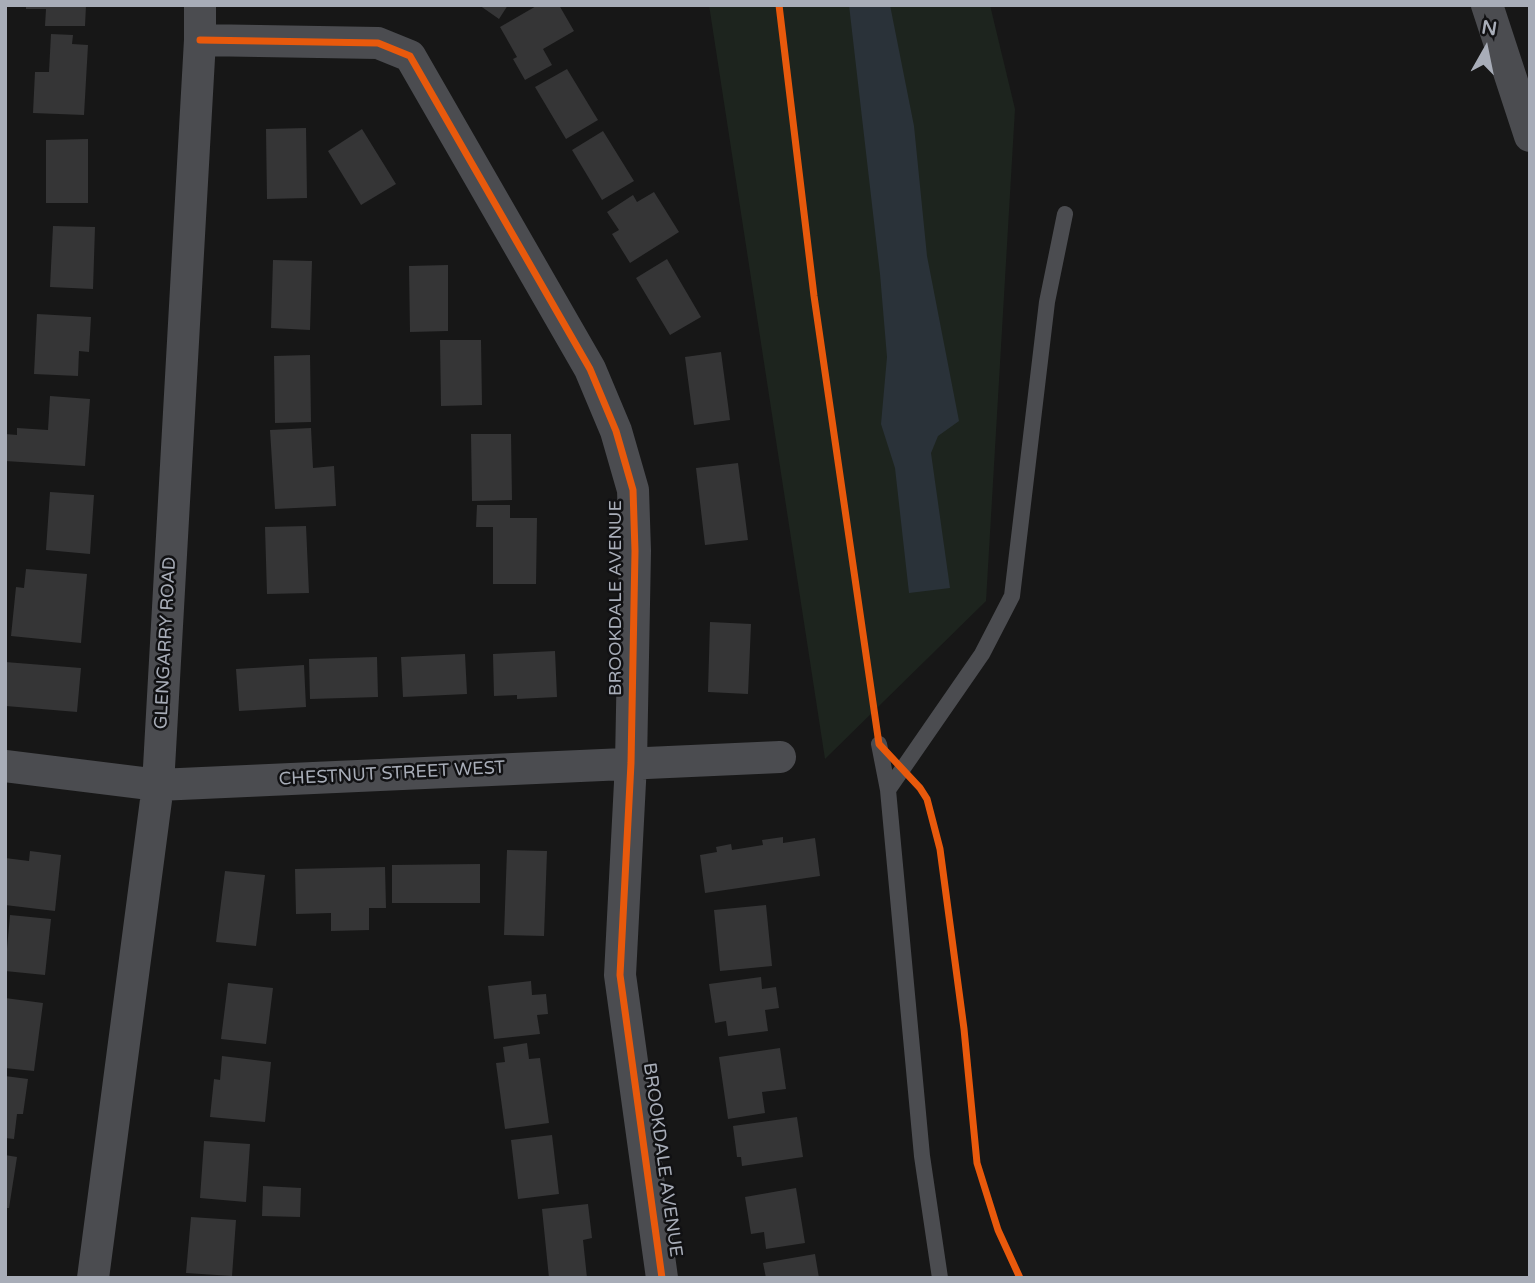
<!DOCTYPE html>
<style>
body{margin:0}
#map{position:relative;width:1535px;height:1283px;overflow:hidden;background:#171717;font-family:"Varela Round",sans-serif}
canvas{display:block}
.frame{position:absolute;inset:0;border:7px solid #a8adb8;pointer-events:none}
.north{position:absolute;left:1451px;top:14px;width:70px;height:70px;-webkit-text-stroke:5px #111113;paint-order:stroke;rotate:9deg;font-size:19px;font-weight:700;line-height:28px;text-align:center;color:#a8adb8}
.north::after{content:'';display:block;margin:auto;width:24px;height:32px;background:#a8adb8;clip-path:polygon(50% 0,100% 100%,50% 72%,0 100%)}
</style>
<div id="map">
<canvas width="1535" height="1283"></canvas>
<div class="frame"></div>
<div class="north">N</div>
</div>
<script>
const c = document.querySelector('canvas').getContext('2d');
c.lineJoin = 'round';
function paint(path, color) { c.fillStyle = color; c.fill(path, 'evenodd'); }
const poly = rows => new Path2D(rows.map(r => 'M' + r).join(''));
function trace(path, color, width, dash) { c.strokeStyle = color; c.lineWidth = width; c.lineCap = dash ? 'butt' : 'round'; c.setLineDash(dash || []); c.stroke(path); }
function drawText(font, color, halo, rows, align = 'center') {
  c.font = font + ' "Varela Round",sans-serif'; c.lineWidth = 5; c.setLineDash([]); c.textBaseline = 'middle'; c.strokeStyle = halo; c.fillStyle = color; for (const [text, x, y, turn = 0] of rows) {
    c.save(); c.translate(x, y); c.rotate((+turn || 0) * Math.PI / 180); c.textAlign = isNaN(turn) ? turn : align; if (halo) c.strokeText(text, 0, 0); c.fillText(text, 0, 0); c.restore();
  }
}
const green = poly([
 [709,5,990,5,1015,109,986,601,825,759]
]);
const water = poly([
 [849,5,890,5,914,126,927,256,959,421,938,436,931,453,950,588,909,593,895,468,881,424,887,357,880,274]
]);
const building = poly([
 [26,5,86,5,85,26,45,26,46,9,26,9],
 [479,5,508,5,499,19],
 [538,5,559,5,574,31,543,49,552,65,525,80,513,59,517,57,500,27],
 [51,34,73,35,72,44,88,45,84,115,33,113,35,72,49,72],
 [567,69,598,120,566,139,535,87],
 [306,128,307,198,267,199,266,129],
 [362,129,396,184,361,205,328,151],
 [603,131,634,181,602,200,572,150],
 [88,139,88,203,46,203,46,140],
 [654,192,679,232,630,263,612,234,619,230,607,212,633,195,637,202],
 [53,226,95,227,93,289,50,287],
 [667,259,701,317,670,335,636,278],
 [273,260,312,261,310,330,271,328],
 [448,265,448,331,410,332,409,266],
 [37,314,91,317,89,352,79,351,78,376,34,374],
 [440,340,481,340,482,405,441,406],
 [721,352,730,420,694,425,685,357],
 [310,355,311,422,275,423,274,356],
 [50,396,90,399,85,466,5,461,5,434,17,435,17,428,48,430],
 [311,428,313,468,334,466,336,506,275,509,270,430],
 [471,434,511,434,512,500,472,501],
 [738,463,748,540,705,545,696,468],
 [50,492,94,495,90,554,46,550],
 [477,505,510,505,510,518,537,518,536,584,493,584,493,527,476,527],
 [306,526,309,593,267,594,265,527],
 [26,569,87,574,81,643,11,636,16,587,24,588],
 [710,622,751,624,748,694,708,692],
 [555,651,557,697,517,699,517,695,494,696,493,654],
 [465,654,467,694,403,697,401,657],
 [377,657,378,697,310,699,309,659],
 [5,662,81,668,77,712,6,706],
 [304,665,306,707,239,711,236,669],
 [783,837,783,843,815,838,820,876,705,893,700,855,717,852,716,847,731,844,732,850,763,845,762,840],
 [507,850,547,851,544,936,504,935],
 [30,851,61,855,55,911,5,905,5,858,29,861],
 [480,864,480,903,392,903,392,865],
 [385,867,386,908,369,908,369,930,331,931,331,913,296,914,295,869],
 [225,871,265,875,256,946,216,942],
 [766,905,772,966,720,971,714,910],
 [10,915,51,919,45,975,5,971],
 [761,977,762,989,776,987,779,1008,765,1010,768,1031,728,1036,726,1021,715,1023,709,984],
 [531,981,532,995,546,994,548,1014,537,1015,540,1034,494,1039,488,986],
 [228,983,273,988,266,1044,221,1039],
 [5,998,43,1003,34,1071,5,1068],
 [527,1043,529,1059,540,1058,549,1123,505,1129,496,1063,505,1062,503,1047],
 [780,1048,786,1089,762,1092,765,1113,728,1119,719,1057],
 [222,1056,271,1062,265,1122,210,1117,214,1079,220,1080],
 [5,1076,28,1079,23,1114,17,1114,14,1139,5,1138],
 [797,1117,803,1157,742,1166,741,1157,737,1157,733,1126],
 [552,1135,559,1194,518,1199,511,1140],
 [204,1141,250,1144,246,1202,200,1198],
 [5,1155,17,1157,9,1208,5,1208],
 [263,1186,301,1188,300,1217,262,1216],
 [796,1188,805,1243,766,1249,764,1232,751,1234,745,1197],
 [588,1204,592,1238,583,1240,587,1278,549,1278,542,1209],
 [191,1217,236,1220,232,1276,186,1273],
 [815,1254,819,1278,766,1278,763,1263]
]);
const lane = poly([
 [879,744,888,790,922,1156,940,1278],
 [888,790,982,654,1012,596,1047,302,1065,214]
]);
const street = poly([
 [1487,5,1530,136],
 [200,40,378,43,410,56,590,369,616,431,633,490,635,551,631,763,620,975,662,1278],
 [5,766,158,785,780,757],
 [93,1278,158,785,200,40,200,5]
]);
const cycleway = poly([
 [779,5,814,296,879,744,920,788,927,799,940,849,964,1029,977,1163,998,1230,1020,1278],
 [200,40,378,43,410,56,590,369,616,431,633,490,635,551,631,763,620,975,662,1278]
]);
const streetNames = [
 ["BROOKDALE AVENUE",616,598,-90],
 ["GLENGARRY ROAD",166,643,-87],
 ["CHESTNUT STREET WEST",392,774,-3],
 ["BROOKDALE AVENUE",662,1160,82]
];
paint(green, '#1d241e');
paint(water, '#2a3239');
paint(building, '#353536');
trace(lane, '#4b4c50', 16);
trace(street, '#4b4c50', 32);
trace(cycleway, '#e8590c', 7);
drawText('18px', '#a8adb8', '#111113', streetNames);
</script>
